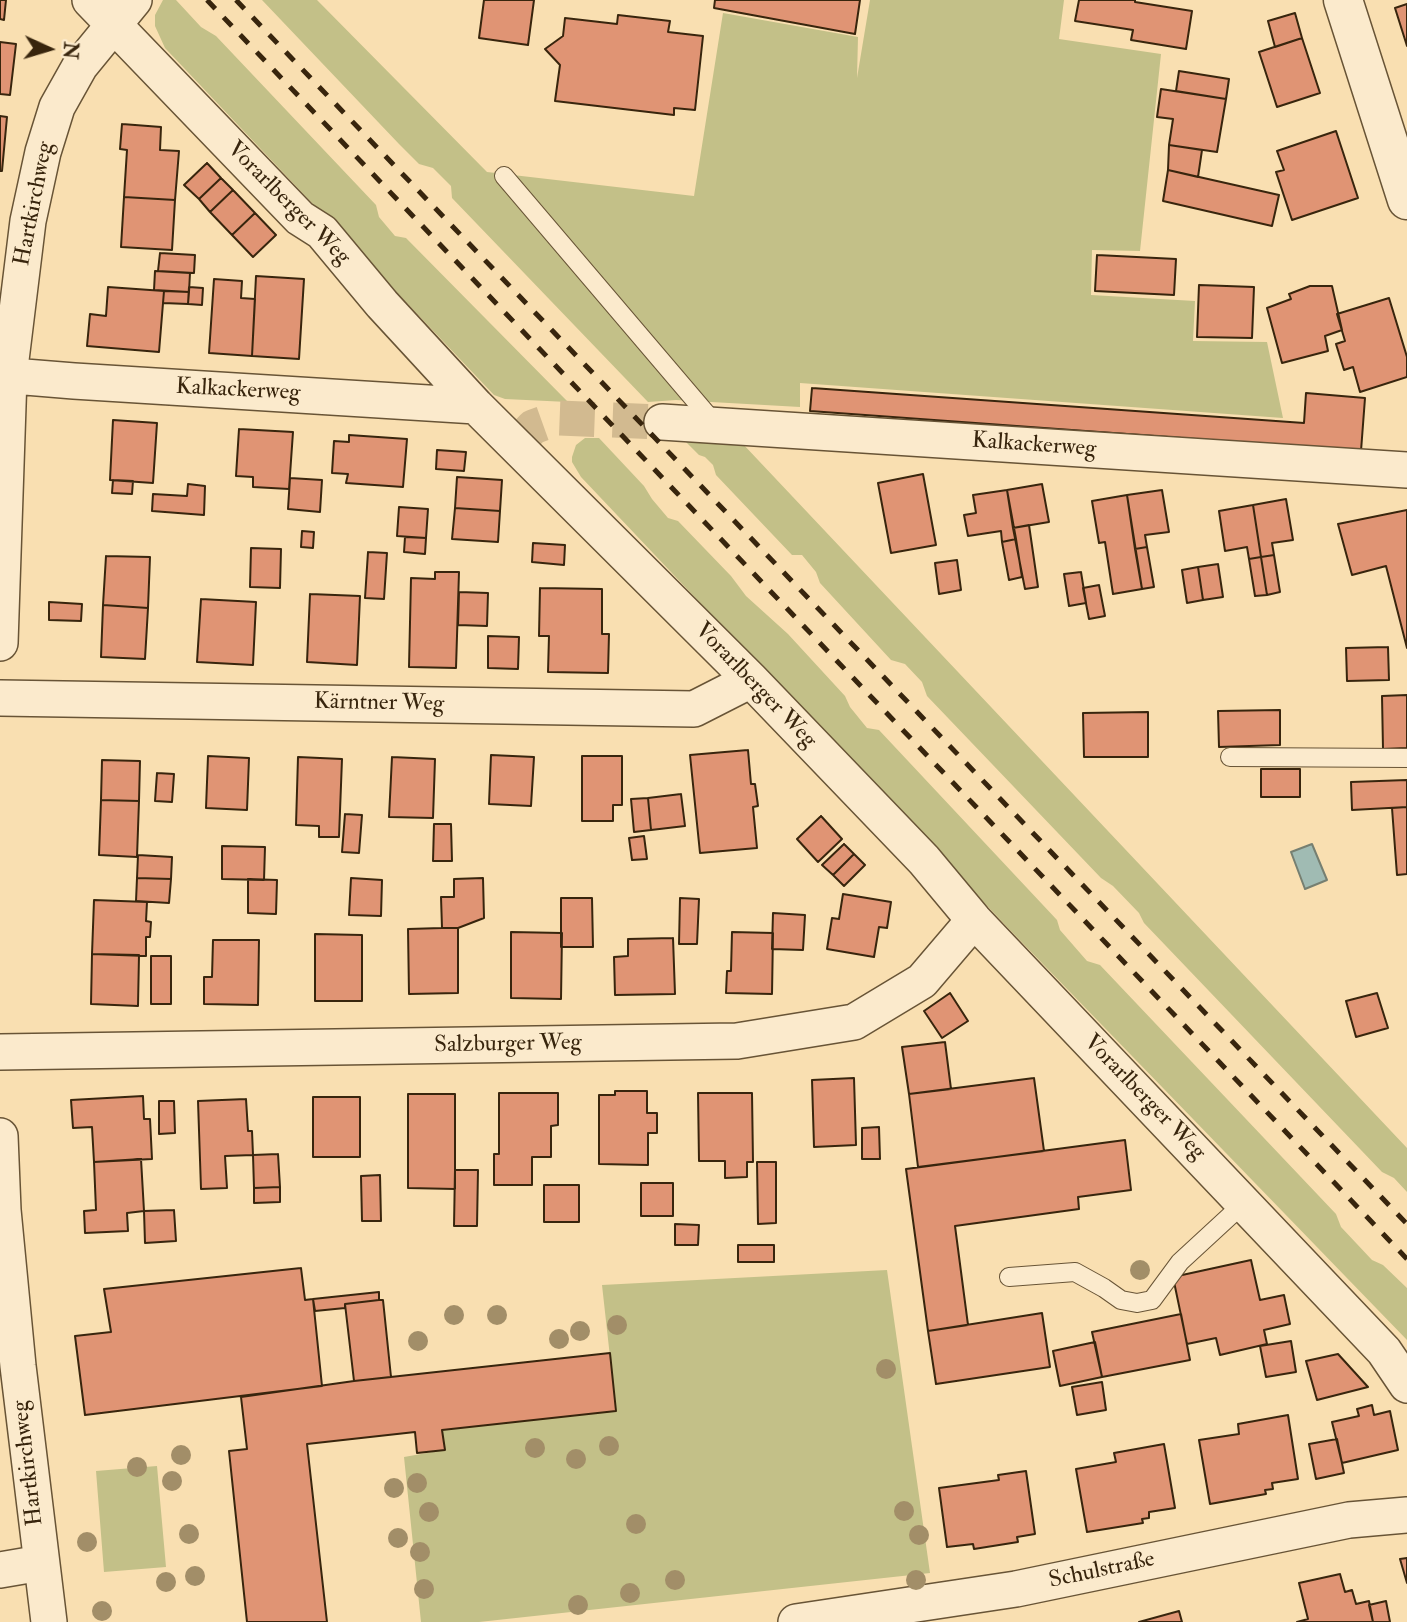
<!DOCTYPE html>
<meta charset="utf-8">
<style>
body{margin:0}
#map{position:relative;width:1407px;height:1622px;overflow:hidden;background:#f9dfb1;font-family:"IM FELL Double Pica",serif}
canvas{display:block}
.north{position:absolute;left:14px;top:14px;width:70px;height:70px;-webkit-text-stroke:5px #fbeacc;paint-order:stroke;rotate:94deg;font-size:19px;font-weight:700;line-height:28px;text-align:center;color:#38250d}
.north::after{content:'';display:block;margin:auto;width:24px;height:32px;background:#38250d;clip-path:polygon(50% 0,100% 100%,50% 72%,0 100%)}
</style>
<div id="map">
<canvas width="1407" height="1622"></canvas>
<div class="north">N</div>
</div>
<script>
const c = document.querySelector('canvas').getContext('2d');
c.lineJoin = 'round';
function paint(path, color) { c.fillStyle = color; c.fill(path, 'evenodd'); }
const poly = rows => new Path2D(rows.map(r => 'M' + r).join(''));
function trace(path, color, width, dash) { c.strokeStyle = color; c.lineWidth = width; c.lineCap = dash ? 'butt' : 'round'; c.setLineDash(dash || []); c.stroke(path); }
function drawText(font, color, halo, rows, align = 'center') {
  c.font = font + ' "IM FELL Double Pica",serif'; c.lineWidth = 7; c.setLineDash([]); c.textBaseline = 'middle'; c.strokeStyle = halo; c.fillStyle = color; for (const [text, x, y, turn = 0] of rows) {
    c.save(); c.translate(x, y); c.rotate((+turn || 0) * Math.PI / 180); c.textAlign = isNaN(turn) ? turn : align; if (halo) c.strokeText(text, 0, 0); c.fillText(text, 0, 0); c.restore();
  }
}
const green = poly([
 [163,0,176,0,201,27,216,36,376,205,379,217,395,236,406,238,568,402,505,399,494,395,165,48,155,26,155,15],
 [262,0,317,0,487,172,694,196,723,13,858,37,857,78,870,0,1064,0,1059,39,1161,54,1140,251,1092,250,1091,295,1195,301,1193,341,1267,342,1283,418,800,383,800,407,676,400,648,402,452,198,451,186,433,168,419,164,399,144],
 [585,438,599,438,644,486,652,499,668,518,678,521,731,576,746,596,788,634,845,696,850,707,867,728,879,730,1057,920,1060,930,1087,961,1100,965,1336,1214,1341,1227,1372,1260,1383,1265,1407,1288,1407,1340,1009,929,581,477,572,462,572,457,576,445],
 [684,440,742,443,1407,1148,1407,1192,1394,1178,1382,1172,1144,923,1139,913,1113,886,1101,878,927,696,922,682,905,664,891,660,820,583,816,572,802,555,792,555,716,475,713,465,705,457,699,455],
 [887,1270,930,1573,479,1622,421,1622,404,1457,444,1450,442,1430,616,1411,602,1285],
 [157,1466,166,1567,104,1572,96,1471]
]);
const water = poly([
 [1312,844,1327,880,1305,889,1291,852,1312,844]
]);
const building = poly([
 [0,0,6,0,4,20,0,19,0,0],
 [484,0,534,0,528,45,479,38,484,0],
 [715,0,860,0,855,34,714,8,715,0],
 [1079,0,1135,0,1135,2,1192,11,1186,49,1131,40,1133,30,1075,21,1079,0],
 [1407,4,1407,46,1395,8,1407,4],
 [1295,13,1302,38,1275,47,1268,21,1295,13],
 [618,15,670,21,668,32,703,36,695,110,674,108,674,115,555,101,560,65,545,49,563,36,565,18,617,24,618,15],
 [1302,38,1320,93,1277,107,1259,52,1302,38],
 [0,42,16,44,10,95,0,94,0,42],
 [1179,71,1229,79,1226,99,1176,91,1179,71],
 [1161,89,1226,99,1217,152,1169,145,1173,119,1157,117,1161,89],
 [0,116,7,117,2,171,0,171,0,116],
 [122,124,161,127,160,150,179,151,175,200,124,197,127,150,120,149,122,124],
 [1336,131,1358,198,1292,220,1276,172,1284,170,1277,151,1336,131],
 [1169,145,1202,150,1198,177,1168,170,1169,145],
 [207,163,221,178,199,199,184,185,207,163],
 [1168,170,1279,195,1272,226,1163,201,1168,170],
 [221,178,233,190,210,212,199,199,221,178],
 [233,190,255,213,232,235,210,212,233,190],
 [124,197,175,200,172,250,121,247,124,197],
 [255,213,276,235,253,257,232,235,255,213],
 [160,253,195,255,194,273,158,271,160,253],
 [1097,255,1176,259,1174,295,1095,291,1097,255],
 [155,271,190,273,189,292,154,290,155,271],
 [256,276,304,279,299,359,252,356,256,276],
 [214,279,242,281,241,298,255,299,252,356,209,353,214,279],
 [1199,285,1254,287,1252,338,1197,337,1199,285],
 [1310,286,1332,286,1342,330,1325,336,1328,351,1282,363,1267,308,1291,299,1289,294,1310,286],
 [108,287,164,291,159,352,87,346,90,314,106,316,108,287],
 [189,287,203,288,202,305,188,304,189,287],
 [164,291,189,292,188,304,163,303,164,291],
 [1389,298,1407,357,1407,377,1360,392,1353,367,1344,370,1336,344,1345,341,1337,314,1389,298],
 [812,388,1304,423,1306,393,1365,398,1361,451,810,411,812,388],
 [113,420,157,423,153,483,110,480,113,420],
 [239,429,293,432,289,489,253,487,253,477,236,476,239,429],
 [349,435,407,439,403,487,346,483,348,474,332,473,334,441,349,442,349,435],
 [437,450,466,452,464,471,436,469,437,450],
 [923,474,936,545,891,553,878,483,923,474],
 [457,477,502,480,500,511,455,508,457,477],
 [290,478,322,480,320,512,288,509,290,478],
 [113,480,133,481,132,494,112,493,113,480],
 [188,484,205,486,204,515,152,511,153,494,187,496,188,484],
 [1042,484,1049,522,1013,528,1007,490,1042,484],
 [1007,490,1016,539,1002,542,1001,531,968,536,964,515,976,513,973,495,1007,490],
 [1162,490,1169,532,1145,535,1147,547,1135,549,1127,495,1162,490],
 [1127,495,1142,589,1113,594,1105,542,1099,543,1092,501,1127,495],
 [1286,499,1293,540,1272,543,1274,555,1261,557,1253,505,1286,499],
 [1253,505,1261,557,1249,559,1247,547,1225,551,1219,511,1253,505],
 [399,507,428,509,426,538,397,536,399,507],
 [455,508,500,511,498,542,452,539,455,508],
 [1407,510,1407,648,1386,566,1352,575,1338,524,1407,510],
 [1029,525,1038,587,1025,589,1013,528,1029,525],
 [302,531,314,532,313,548,301,547,302,531],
 [405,537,426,538,425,554,404,552,405,537],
 [1016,539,1022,577,1009,580,1002,542,1016,539],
 [533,543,565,545,564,565,532,562,533,543],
 [1147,547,1154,587,1142,589,1135,549,1147,547],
 [251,548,281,549,280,588,250,587,251,548],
 [368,552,387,553,384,599,365,598,368,552],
 [1274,555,1280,592,1267,595,1261,557,1274,555],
 [106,556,150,557,148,608,103,605,106,556],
 [1261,557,1267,595,1255,596,1249,559,1261,557],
 [957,560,961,590,939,594,935,563,957,560],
 [1218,564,1223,597,1203,600,1198,567,1218,564],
 [1198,567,1203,600,1187,603,1182,570,1198,567],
 [435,572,459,572,456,668,409,667,411,578,435,579,435,572],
 [1081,572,1086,603,1069,606,1064,574,1081,572],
 [1099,585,1105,616,1089,619,1083,588,1099,585],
 [540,588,602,589,602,634,609,634,608,673,548,672,549,636,539,636,540,588],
 [459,592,488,593,487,626,458,625,459,592],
 [310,594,360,596,357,665,307,662,310,594],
 [201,599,256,602,253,665,197,662,201,599],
 [49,602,82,604,81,621,49,620,49,602],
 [103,605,148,608,145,659,101,657,103,605],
 [488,636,519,637,518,669,488,668,488,636],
 [1388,647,1389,680,1347,681,1346,648,1388,647],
 [1407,695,1407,748,1383,749,1382,696,1407,695],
 [1280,710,1280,745,1219,747,1218,711,1280,710],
 [1148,712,1148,757,1084,757,1083,713,1148,712],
 [748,750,751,784,755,784,758,806,753,807,757,848,700,853,690,755,748,750],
 [491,755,534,757,531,806,489,804,491,755],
 [208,756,249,758,247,810,206,808,208,756],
 [582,756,622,756,622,805,613,805,613,821,582,821,582,756],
 [298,757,342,759,339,837,319,837,319,826,296,825,298,757],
 [392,757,435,759,433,818,389,817,392,757],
 [102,760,140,761,139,801,101,800,102,760],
 [1261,769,1300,769,1300,797,1261,797,1261,769],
 [157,773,174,774,172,802,155,801,157,773],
 [1407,780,1407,807,1352,810,1351,782,1407,780],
 [681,794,685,826,651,830,648,798,681,794],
 [648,798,651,830,634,832,631,799,648,798],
 [101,800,139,801,137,857,99,855,101,800],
 [1407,807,1407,874,1397,875,1392,808,1407,807],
 [345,814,362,815,359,853,342,852,345,814],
 [821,816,842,839,818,862,797,839,821,816],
 [434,824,451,824,452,861,433,861,434,824],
 [644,836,647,859,632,860,629,838,644,836],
 [844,844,854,854,833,875,822,865,844,844],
 [222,846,265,847,264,880,222,879,222,846],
 [854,854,865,865,844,886,833,875,854,854],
 [138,855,172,857,171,879,137,878,138,855],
 [137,878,171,879,169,903,136,901,137,878],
 [351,878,382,880,381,916,349,915,351,878],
 [483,878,484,918,458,928,442,928,441,897,454,897,454,879,483,878],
 [248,879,277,880,276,914,248,913,248,879],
 [843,894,891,902,887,928,879,927,874,957,827,949,832,918,839,919,843,894],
 [561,898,592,898,593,947,561,947,561,898],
 [680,898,699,899,697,944,679,944,680,898],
 [94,900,147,902,146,921,151,922,150,937,146,937,146,956,92,954,94,900],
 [773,913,805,915,803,950,772,949,773,913],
 [442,928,458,928,458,993,409,994,408,929,442,928],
 [511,932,562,933,561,999,511,998,511,932],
 [732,932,773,933,772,994,726,993,727,971,731,971,732,932],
 [315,934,362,935,362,1001,315,1001,315,934],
 [673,938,675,994,615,995,614,957,628,956,628,939,673,938],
 [213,940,259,940,258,1005,204,1004,204,977,212,977,213,940],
 [92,954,139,955,138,1006,91,1004,92,954],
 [151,956,171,956,171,1004,151,1004,151,956],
 [950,993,968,1021,942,1038,924,1011,950,993],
 [1377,993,1388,1028,1356,1037,1346,1001,1377,993],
 [945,1042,951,1089,909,1094,902,1047,945,1042],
 [854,1078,856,1145,814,1147,812,1080,854,1078],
 [1034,1078,1044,1151,918,1167,909,1094,1034,1078],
 [615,1091,647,1091,647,1113,657,1113,657,1133,648,1133,648,1165,599,1164,599,1095,615,1095,615,1091],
 [499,1093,558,1093,558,1125,551,1126,551,1157,532,1157,532,1185,494,1185,494,1154,499,1154,499,1093],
 [698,1093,752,1093,753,1162,747,1162,747,1177,725,1178,725,1161,699,1161,698,1093],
 [408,1094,455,1094,455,1189,408,1188,408,1094],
 [143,1096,144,1119,150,1119,152,1159,94,1162,92,1127,73,1128,71,1100,143,1096],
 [313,1097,360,1097,360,1157,313,1157,313,1097],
 [246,1099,248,1131,252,1131,253,1155,225,1156,227,1188,201,1189,198,1101,246,1099],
 [159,1101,174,1101,175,1133,159,1134,159,1101],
 [879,1127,880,1159,862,1159,862,1128,879,1127],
 [1125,1140,1131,1190,1078,1197,1079,1209,955,1226,968,1325,928,1331,906,1169,1125,1140],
 [278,1154,280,1187,254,1188,253,1155,278,1154],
 [141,1159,144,1211,127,1213,128,1231,85,1233,84,1211,96,1210,94,1162,141,1159],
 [757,1162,776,1162,776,1223,758,1224,757,1162],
 [455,1170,478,1170,477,1226,454,1226,455,1170],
 [380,1175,381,1221,362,1221,361,1176,380,1175],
 [641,1183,673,1183,673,1216,641,1216,641,1183],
 [544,1185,579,1185,579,1222,544,1222,544,1185],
 [280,1187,280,1202,254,1203,254,1188,280,1187],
 [174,1210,176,1241,145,1243,144,1211,174,1210],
 [675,1224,699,1225,698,1245,675,1245,675,1224],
 [738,1245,774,1245,774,1262,738,1262,738,1245],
 [1251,1260,1260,1300,1284,1295,1290,1324,1264,1330,1267,1344,1220,1355,1216,1338,1187,1344,1173,1277,1251,1260],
 [301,1268,305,1300,313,1299,322,1386,85,1415,75,1336,111,1332,104,1289,301,1268],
 [379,1292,379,1300,345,1304,345,1308,315,1311,313,1299,379,1292],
 [379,1300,383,1300,391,1377,354,1381,345,1304,379,1300],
 [1042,1313,1050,1367,936,1384,928,1331,1042,1313],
 [1181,1314,1190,1360,1102,1377,1092,1332,1181,1314],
 [1291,1341,1296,1372,1266,1377,1260,1346,1291,1341],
 [1095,1342,1102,1377,1060,1386,1053,1351,1095,1342],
 [610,1353,616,1411,442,1430,445,1450,417,1453,415,1432,307,1444,327,1622,247,1622,229,1451,247,1449,241,1397,354,1381,610,1353],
 [1338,1354,1368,1387,1317,1400,1306,1361,1338,1354],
 [1102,1382,1106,1410,1077,1415,1072,1387,1102,1382],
 [1372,1405,1374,1415,1390,1411,1398,1450,1342,1463,1332,1422,1359,1416,1357,1409,1372,1405],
 [1288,1415,1298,1479,1272,1483,1273,1489,1265,1490,1266,1494,1210,1504,1199,1440,1239,1434,1238,1424,1288,1415],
 [1337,1439,1344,1473,1316,1479,1309,1444,1337,1439],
 [1164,1444,1175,1508,1149,1512,1149,1518,1142,1519,1143,1523,1087,1532,1076,1469,1116,1462,1114,1453,1164,1444],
 [1026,1471,1035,1534,1017,1537,1018,1542,974,1549,973,1544,947,1547,939,1488,999,1480,998,1475,1026,1471],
 [1407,1558,1407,1583,1400,1559,1407,1558],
 [1340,1574,1345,1592,1352,1590,1356,1604,1369,1601,1373,1622,1297,1622,1308,1619,1299,1583,1340,1574],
 [1386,1601,1390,1622,1373,1622,1369,1605,1386,1601],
 [1179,1611,1182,1622,1139,1622,1179,1611]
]);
const minorTunnel = poly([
 [516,445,533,427,558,418,662,422]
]);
const service = poly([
 [504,176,716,425],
 [1230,757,1407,758],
 [1009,1277,1075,1272,1104,1288,1121,1300,1137,1303,1152,1300,1180,1262,1244,1203]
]);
const minor = poly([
 [90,0,300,218,322,232,382,304,476,406,751,680,924,860,974,920,1384,1351,1407,1385],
 [0,375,74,381,476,406],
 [662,422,1407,470],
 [0,643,9,376,28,221,43,152,57,107,80,66,134,0],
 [0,698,694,709,751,680],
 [0,1052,737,1041,854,1022,922,981,974,920],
 [0,1136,3,1210,18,1366,49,1622],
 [0,1570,41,1563],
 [796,1622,1016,1589,1349,1520,1407,1515]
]);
const tertiary = poly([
 [1343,0,1407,200]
]);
const rail = poly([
 [207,0,1407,1259],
 [236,0,1407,1224]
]);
const trees = [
 [1140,1270],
 [454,1315],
 [497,1315],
 [617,1325],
 [580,1331],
 [559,1339],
 [418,1341],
 [886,1369],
 [609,1446],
 [535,1448],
 [181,1455],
 [576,1459],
 [137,1467],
 [172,1481],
 [417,1483],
 [394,1488],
 [904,1511],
 [429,1512],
 [636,1524],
 [189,1534],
 [919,1535],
 [398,1538],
 [87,1542],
 [420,1552],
 [195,1576],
 [675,1580],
 [916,1580],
 [166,1582],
 [424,1589],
 [630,1593],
 [578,1605],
 [102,1611]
];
const streetNames = [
 ["Hartkirchweg",35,204,-79],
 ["Vorarlberger Weg",288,204,45],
 ["Kalkackerweg",238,391,3],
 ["Kalkackerweg",1034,446,4],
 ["Vorarlberger Weg",755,686,46],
 ["Kärntner Weg",379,704,1],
 ["Salzburger Weg",508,1045,-1],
 ["Vorarlberger Weg",1144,1098,46],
 ["Hartkirchweg",29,1463,-97],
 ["Schulstraße",1102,1571,-12]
];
paint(green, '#c3c088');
paint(water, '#a0bbb3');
trace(water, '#767f71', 2);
paint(building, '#e09474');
trace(building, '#38250d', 2);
trace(minorTunnel, '#d2ba90', 35, [35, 18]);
trace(service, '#685436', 20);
trace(minor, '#685436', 38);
trace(tertiary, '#685436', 41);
trace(service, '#fbeacc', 18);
trace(minor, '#fbeacc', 35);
trace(tertiary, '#fbeacc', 38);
trace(rail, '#38250d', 5, [12, 12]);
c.fillStyle = '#a28e68';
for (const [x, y] of trees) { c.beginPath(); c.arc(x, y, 10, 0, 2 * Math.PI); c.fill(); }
drawText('23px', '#38250d', '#fbeacc', streetNames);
</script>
